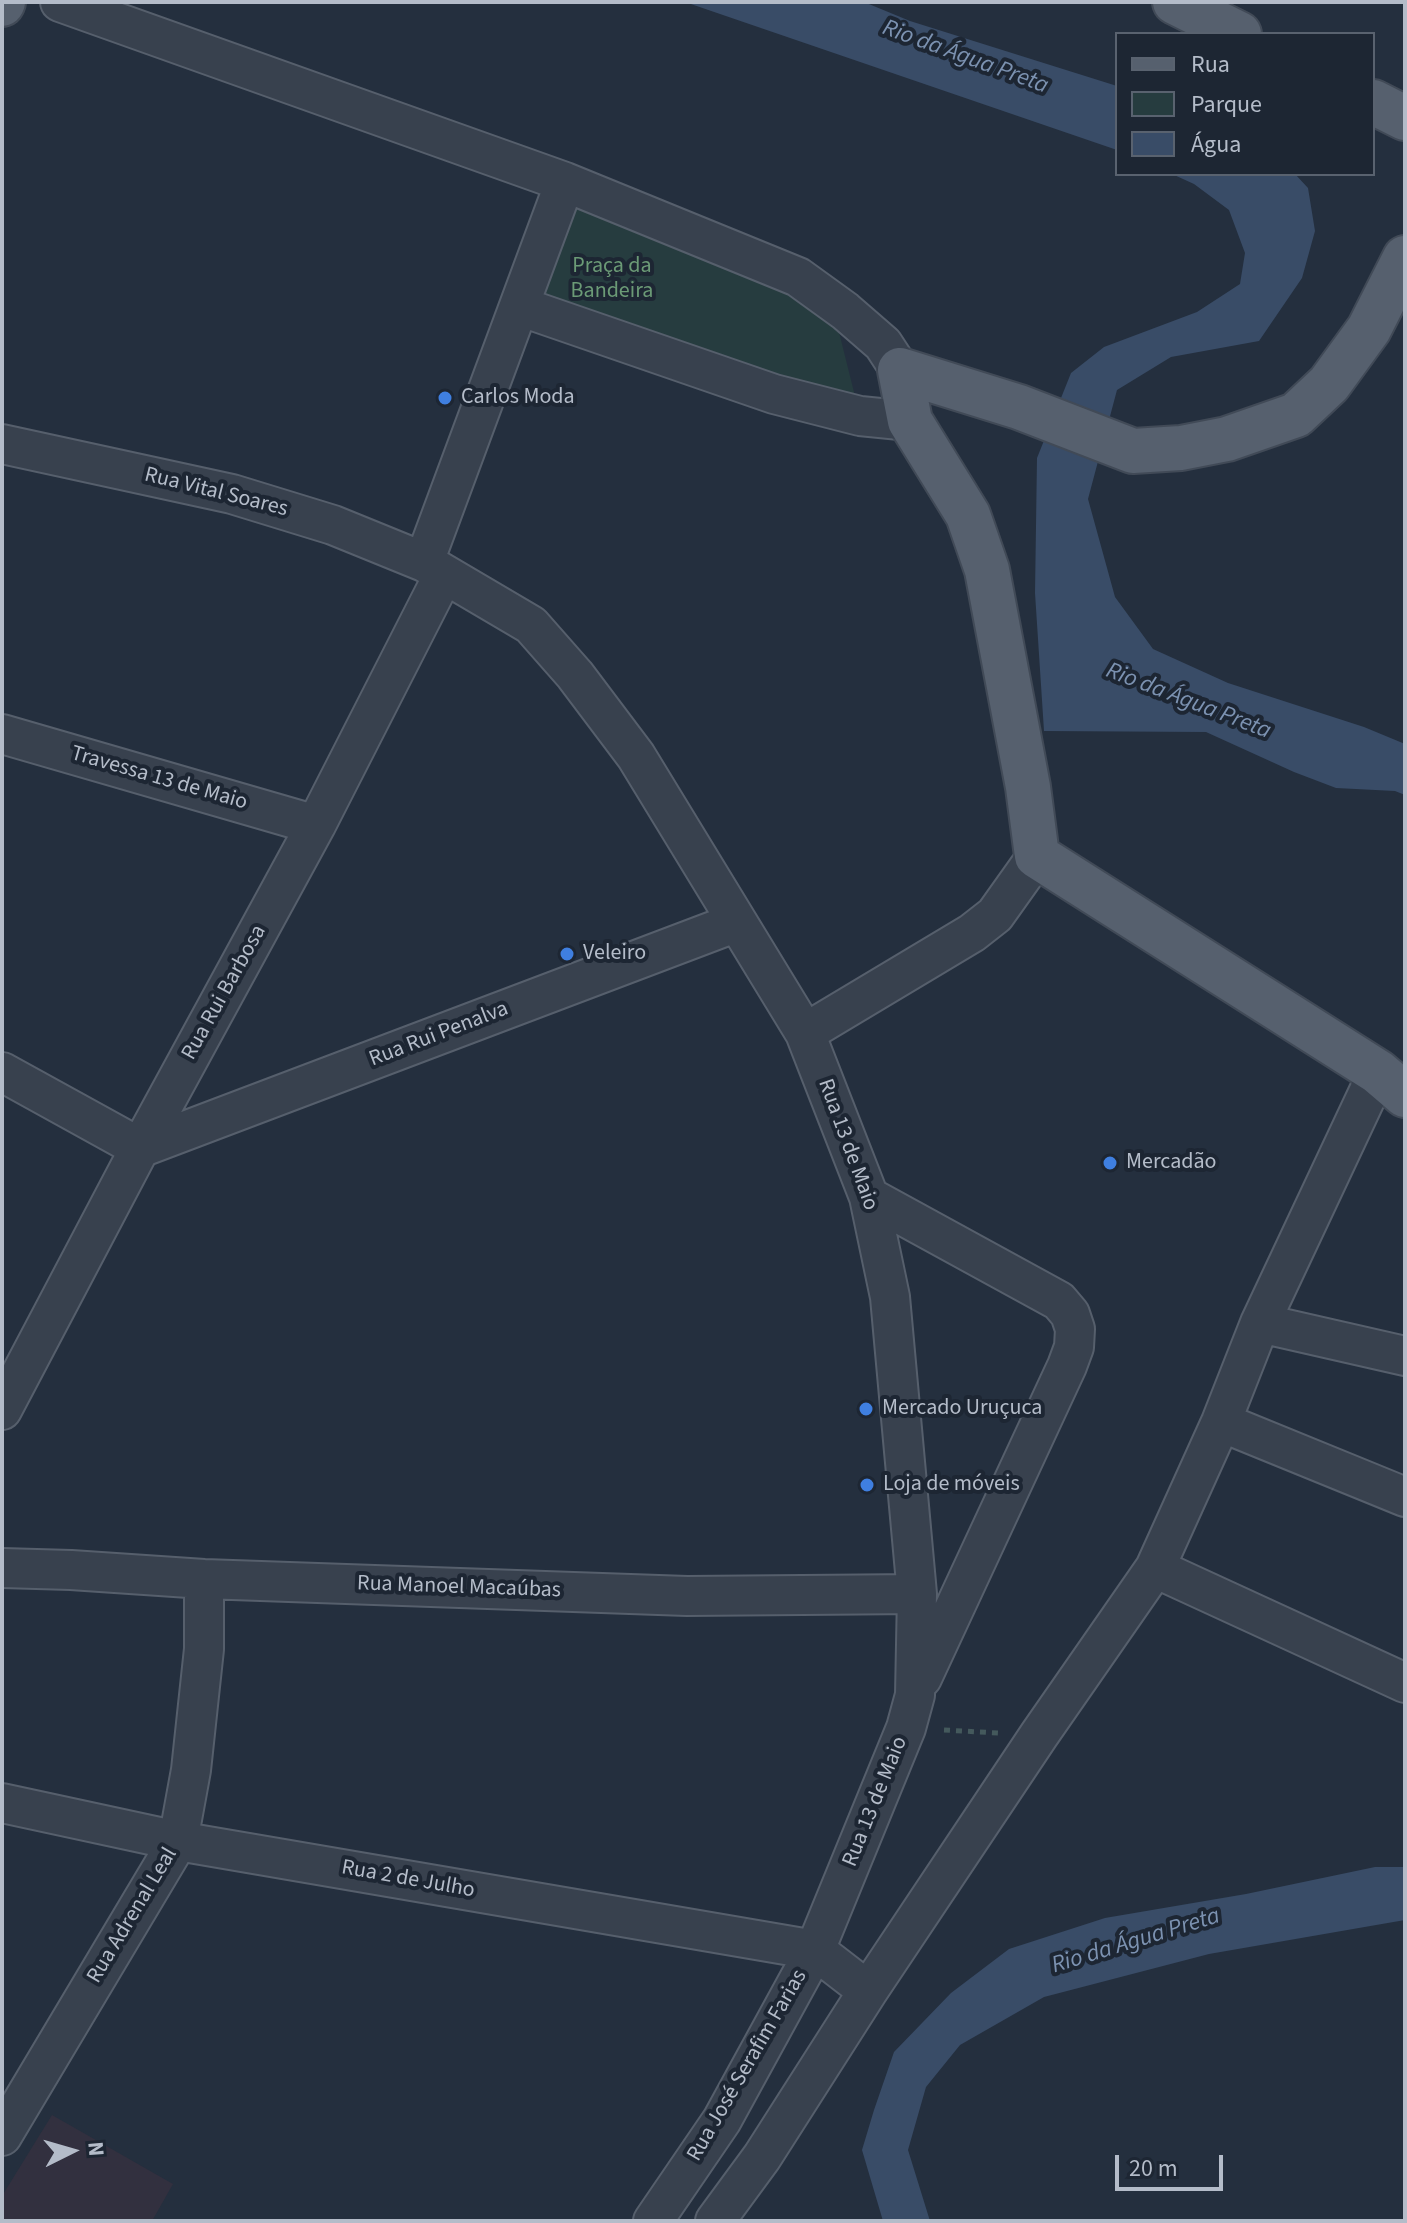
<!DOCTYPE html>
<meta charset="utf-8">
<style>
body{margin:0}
#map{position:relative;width:1407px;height:2223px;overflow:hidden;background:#242f3e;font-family:"Source Sans 3",sans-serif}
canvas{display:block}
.frame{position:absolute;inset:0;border:4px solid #b4bcc9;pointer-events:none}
.legend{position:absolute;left:1115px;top:32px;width:260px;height:144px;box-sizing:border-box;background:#1d2633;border:2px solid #59626f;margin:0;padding:10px 14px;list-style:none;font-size:24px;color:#b4bcc9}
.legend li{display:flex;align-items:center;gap:16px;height:40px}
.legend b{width:40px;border:2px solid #59626f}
.north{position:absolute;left:32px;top:2111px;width:80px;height:80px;-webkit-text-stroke:6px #1d2633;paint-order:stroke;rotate:85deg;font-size:22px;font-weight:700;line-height:32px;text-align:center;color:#b4bcc9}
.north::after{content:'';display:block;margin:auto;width:28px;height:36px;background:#b4bcc9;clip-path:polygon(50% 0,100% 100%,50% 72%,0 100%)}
.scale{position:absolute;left:1115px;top:2155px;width:108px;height:36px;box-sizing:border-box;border:4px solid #b4bcc9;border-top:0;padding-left:10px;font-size:24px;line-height:28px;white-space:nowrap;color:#b4bcc9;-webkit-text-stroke:6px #1d2633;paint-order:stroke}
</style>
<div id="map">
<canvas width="1407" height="2223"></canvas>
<div class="frame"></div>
<ul class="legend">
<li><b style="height:10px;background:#56606e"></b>Rua</li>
<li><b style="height:22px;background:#263c3f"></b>Parque</li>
<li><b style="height:22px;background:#394c67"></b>Água</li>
</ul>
<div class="north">N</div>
<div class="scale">20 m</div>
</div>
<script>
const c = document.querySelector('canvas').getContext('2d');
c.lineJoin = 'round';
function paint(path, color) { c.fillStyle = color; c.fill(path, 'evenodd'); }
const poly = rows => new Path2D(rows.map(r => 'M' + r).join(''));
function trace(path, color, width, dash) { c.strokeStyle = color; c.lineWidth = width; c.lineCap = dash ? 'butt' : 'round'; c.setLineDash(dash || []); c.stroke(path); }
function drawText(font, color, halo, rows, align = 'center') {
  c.font = font + ' "Source Sans 3",sans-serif'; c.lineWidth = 8; c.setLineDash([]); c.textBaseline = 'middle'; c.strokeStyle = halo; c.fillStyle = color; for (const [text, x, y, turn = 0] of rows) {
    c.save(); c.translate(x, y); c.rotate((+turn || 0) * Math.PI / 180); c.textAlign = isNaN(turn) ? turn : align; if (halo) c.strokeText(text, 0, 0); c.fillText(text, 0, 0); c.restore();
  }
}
const medical = poly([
 [52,2115,173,2184,152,2221,2,2221,2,2196]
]);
const green = poly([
 [558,201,772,281,837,324,858,408,527,309]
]);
const water = poly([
 [685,2,864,2,910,21,1117,86,1117,150],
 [1172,174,1295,174,1308,188,1315,231,1302,278,1259,341,1171,357,1117,390,1088,499,1115,597,1153,649,1228,683,1364,727,1405,744,1405,795,1395,791,1336,788,1294,772,1206,732,1044,731,1035,593,1037,458,1071,373,1104,347,1197,312,1240,284,1245,253,1229,210,1194,184],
 [1375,1867,1405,1867,1405,1920,1209,1954,1044,1997,960,2045,926,2087,908,2150,930,2221,883,2221,862,2150,874,2110,894,2052,951,1993,1009,1949,1105,1918,1246,1894]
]);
const path = poly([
 [944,1730,998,1733]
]);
const minor = poly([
 [60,2,565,182,798,277,845,311,883,344,900,370],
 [519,306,774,394,860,416,910,421],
 [2,444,232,494,333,525,424,562,531,625,575,675,636,756,805,1033,869,1197,890,1297,917,1594,915,1695,906,1728,815,1950,722,2120,653,2221],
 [424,562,565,182],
 [2,734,316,825],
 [805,1033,972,933,995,915,1037,856],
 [2,1072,140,1148,737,922],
 [869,1197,1059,1301,1070,1314,1075,1329,1074,1347,1067,1366,922,1678],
 [1260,1323,1405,1356],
 [2,1410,140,1148,316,825,444,574],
 [1221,1422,1405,1497],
 [2,1568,71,1570,204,1579,687,1596,917,1594],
 [1155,1568,1405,1683],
 [2,1803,178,1841,815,1950,868,1991],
 [2,2136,178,1841,191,1770,204,1649,204,1579],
 [715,2221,762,2157,868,1991,1039,1735,1155,1568,1221,1422,1260,1323,1378,1072]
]);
const major = poly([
 [1175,2,1239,34],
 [2,4,3,2],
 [1373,102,1405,118],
 [1405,258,1369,329,1329,384,1296,415,1227,439,1181,448,1133,451,1019,407,900,370,910,421,968,515,987,570,1028,787,1037,856,1378,1072,1405,1095]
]);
const markers = [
 [445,398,8,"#3f7fe0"],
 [567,954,8,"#3f7fe0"],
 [1110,1163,8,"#3f7fe0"],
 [866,1409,8,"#3f7fe0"],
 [867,1485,8,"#3f7fe0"]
];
const parkNames = [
 ["Praça da",612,267],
 ["Bandeira",612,292]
];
const poiNames = [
 ["Carlos Moda",461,398],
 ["Veleiro",583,954],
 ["Mercadão",1126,1163],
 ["Mercado Uruçuca",882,1409],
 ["Loja de móveis",883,1485]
];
const streetNames = [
 ["Rua Vital Soares",216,493,14],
 ["Travessa 13 de Maio",159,779,16],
 ["Rua Rui Barbosa",225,993,-61],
 ["Rua Rui Penalva",439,1035,-21],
 ["Rua 13 de Maio",847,1145,70],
 ["Rua Manoel Macaúbas",459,1588,2],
 ["Rua 13 de Maio",876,1802,-68],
 ["Rua 2 de Julho",408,1880,10],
 ["Rua Adrenal Leal",133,1916,-59],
 ["Rua José Serafim Farias",748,2066,-60]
];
const waterNames = [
 ["Rio da Água Preta",965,58,20],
 ["Rio da Água Preta",1188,702,21],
 ["Rio da Água Preta",1136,1942,-17]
];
paint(medical, '#32303f');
paint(green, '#263c3f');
paint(water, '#394c67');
trace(minor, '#565f6c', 42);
trace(major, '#414a57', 48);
trace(path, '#44595c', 5, [6, 6]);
trace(minor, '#38414e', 38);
trace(major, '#56606e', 44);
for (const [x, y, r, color] of markers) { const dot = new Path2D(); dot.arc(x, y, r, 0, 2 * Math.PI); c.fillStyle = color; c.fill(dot); trace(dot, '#1d2633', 3); }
drawText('22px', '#6b9a76', '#1d2633', parkNames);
drawText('22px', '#b4bcc9', '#1d2633', poiNames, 'left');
drawText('22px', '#b4bcc9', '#1d2633', streetNames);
drawText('italic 24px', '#7c92b1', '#1d2633', waterNames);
</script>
